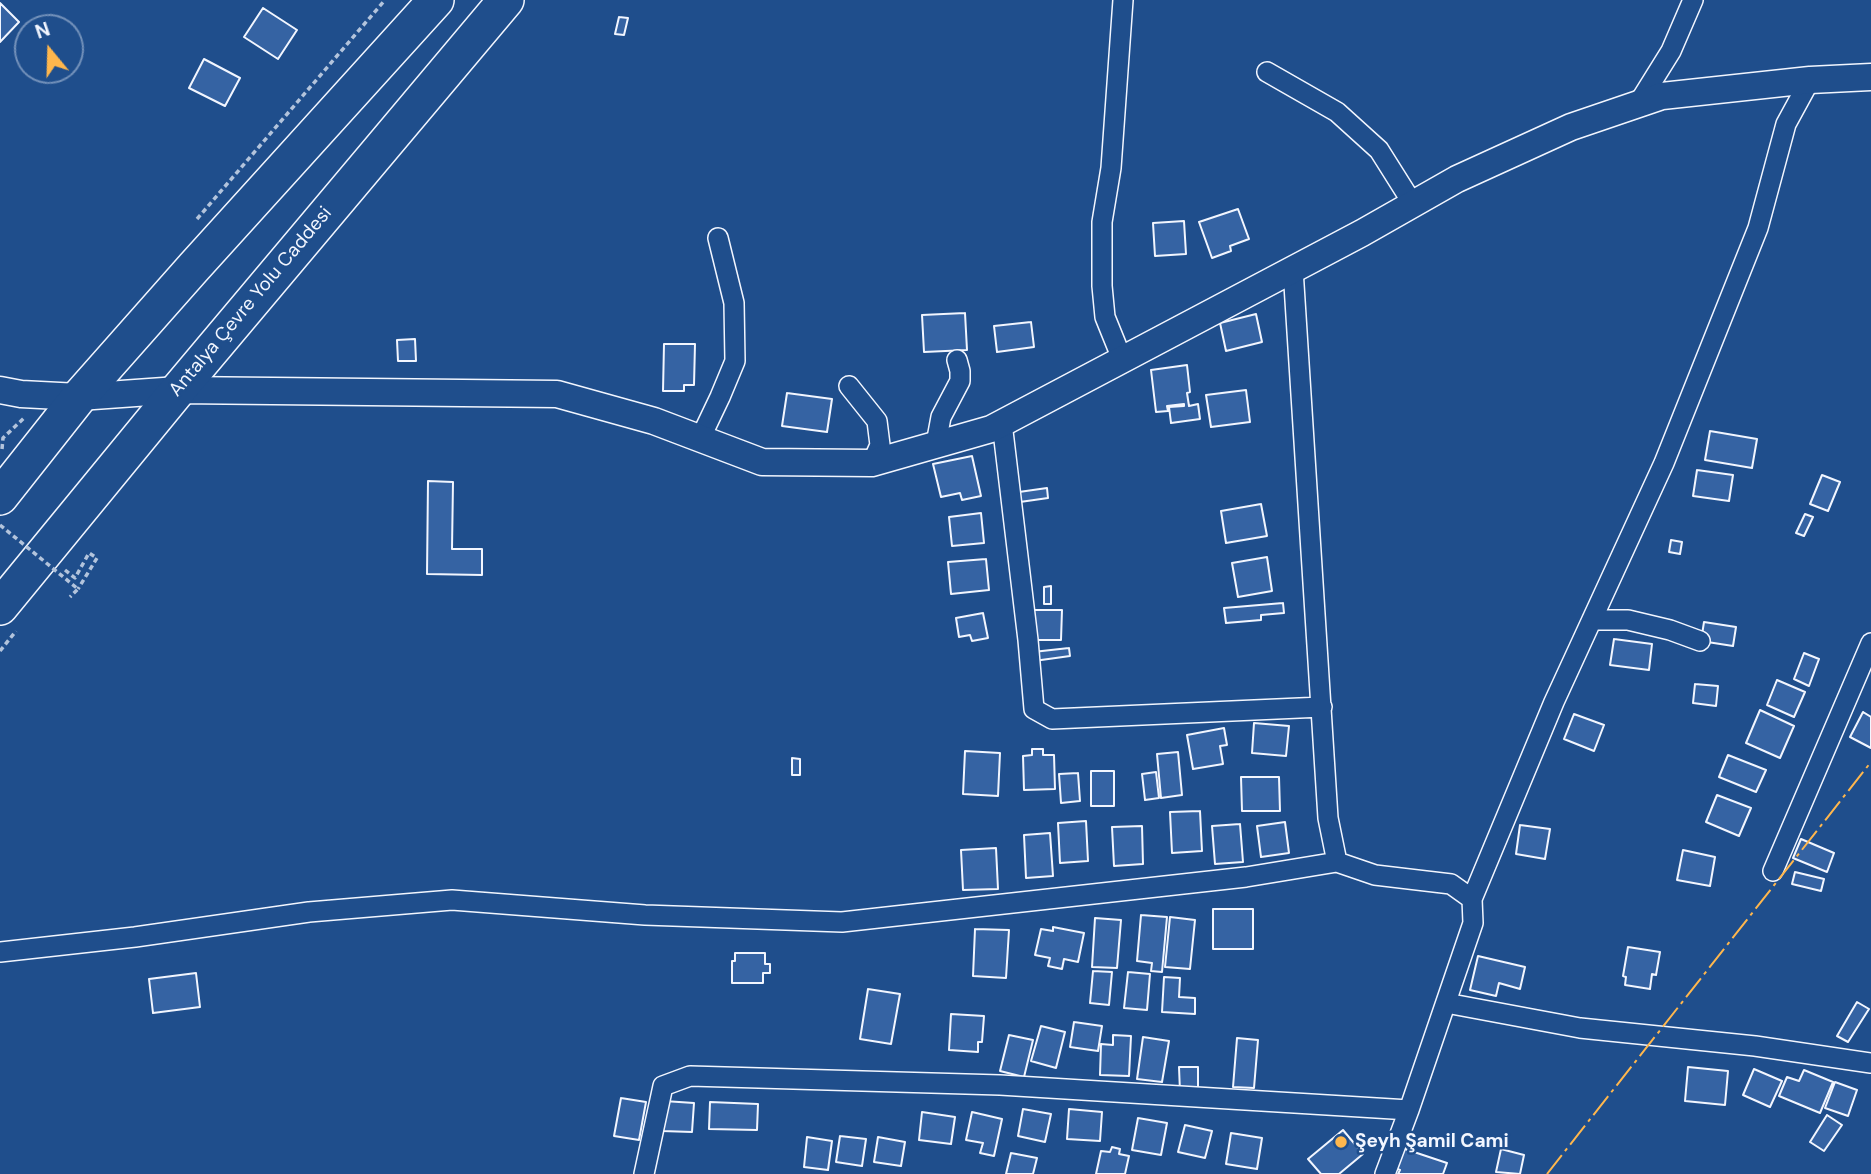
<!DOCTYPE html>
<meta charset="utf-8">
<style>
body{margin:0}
#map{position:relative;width:1871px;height:1174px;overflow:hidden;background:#1f4e8c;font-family:"DM Sans",sans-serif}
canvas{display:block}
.north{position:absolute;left:14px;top:14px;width:70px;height:70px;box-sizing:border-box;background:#1f4e8c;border:2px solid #7391ba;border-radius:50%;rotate:341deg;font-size:19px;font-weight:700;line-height:28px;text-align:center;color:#f2f6ff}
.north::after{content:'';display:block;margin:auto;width:24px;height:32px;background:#ffb74d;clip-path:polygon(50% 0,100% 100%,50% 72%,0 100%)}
</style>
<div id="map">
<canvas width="1871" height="1174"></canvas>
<div class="north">N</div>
</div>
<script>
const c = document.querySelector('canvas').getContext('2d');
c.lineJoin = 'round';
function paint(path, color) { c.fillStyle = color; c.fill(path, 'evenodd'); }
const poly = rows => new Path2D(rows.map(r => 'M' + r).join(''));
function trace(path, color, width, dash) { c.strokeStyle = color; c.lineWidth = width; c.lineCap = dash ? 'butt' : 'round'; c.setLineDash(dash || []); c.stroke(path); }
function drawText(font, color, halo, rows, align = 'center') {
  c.font = font + ' "DM Sans",sans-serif'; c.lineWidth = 5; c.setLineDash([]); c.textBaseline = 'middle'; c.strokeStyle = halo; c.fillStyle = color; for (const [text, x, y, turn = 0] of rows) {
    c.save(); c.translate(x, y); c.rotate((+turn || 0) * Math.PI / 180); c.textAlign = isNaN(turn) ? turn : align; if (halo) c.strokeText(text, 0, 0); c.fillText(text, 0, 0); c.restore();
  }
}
const building = poly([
 [0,3,19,22,0,42,0,3],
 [263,8,297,30,278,59,244,37,263,8],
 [619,17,628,18,624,35,615,34,619,17],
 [204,59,240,78,225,106,189,88,204,59],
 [1238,209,1249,239,1230,246,1231,251,1212,258,1199,222,1238,209],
 [1184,221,1186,254,1155,256,1153,223,1184,221],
 [965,313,967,350,924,352,922,315,965,313],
 [1256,314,1262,342,1226,351,1220,323,1256,314],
 [1031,322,1034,347,997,352,994,326,1031,322],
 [415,339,416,361,398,361,397,340,415,339],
 [664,344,695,344,694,385,684,385,684,391,663,391,664,344],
 [1187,365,1190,392,1187,393,1189,406,1198,404,1200,419,1171,423,1169,407,1184,406,1184,404,1167,406,1168,411,1156,412,1151,370,1187,365],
 [1246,390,1250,422,1211,427,1206,395,1246,390],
 [787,393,832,399,827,432,782,426,787,393],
 [1710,431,1757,439,1752,468,1705,460,1710,431],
 [972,456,981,496,962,500,960,493,941,497,933,464,972,456],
 [1697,470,1733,475,1729,501,1693,496,1697,470],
 [1822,475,1840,482,1828,511,1810,504,1822,475],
 [428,481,453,482,452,549,482,549,482,575,427,574,428,481],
 [1047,488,1048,498,1013,503,1012,493,1047,488],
 [1261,504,1267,536,1226,543,1221,511,1261,504],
 [981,513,984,543,952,546,949,517,981,513],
 [1805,514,1813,517,1804,536,1796,533,1805,514],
 [1671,540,1682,542,1680,554,1669,552,1671,540],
 [1267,557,1272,591,1238,597,1232,563,1267,557],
 [986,559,989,590,951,594,948,562,986,559],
 [1051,586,1051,604,1044,604,1044,587,1051,586],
 [1283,603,1284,613,1261,615,1261,620,1226,623,1224,608,1283,603],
 [1030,610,1062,610,1061,640,1030,640,1030,610],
 [983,613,988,638,972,641,970,635,959,637,956,618,983,613],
 [1704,622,1736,627,1733,646,1701,641,1704,622],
 [1614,639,1652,644,1649,670,1610,665,1614,639],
 [1069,648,1070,656,1034,661,1033,652,1069,648],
 [1804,653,1819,659,1809,686,1794,679,1804,653],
 [1777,680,1805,692,1794,717,1767,705,1777,680],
 [1695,684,1718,686,1716,706,1693,703,1695,684],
 [1760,710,1794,726,1780,758,1746,743,1760,710],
 [1863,712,1871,717,1871,748,1850,737,1863,712],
 [1574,714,1604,725,1594,751,1564,739,1574,714],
 [1254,723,1289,726,1286,756,1252,753,1254,723],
 [1224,728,1227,745,1220,746,1223,764,1193,769,1187,735,1224,728],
 [1032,749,1043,749,1043,755,1054,755,1055,789,1024,790,1023,756,1032,755,1032,749],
 [965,751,1000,753,998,796,963,794,965,751],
 [1178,752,1182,795,1161,798,1157,754,1178,752],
 [1728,755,1766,770,1756,792,1719,777,1728,755],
 [792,758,800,759,800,775,792,775,792,758],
 [1091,771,1114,771,1114,806,1091,806,1091,771],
 [1156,772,1159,798,1145,800,1142,774,1156,772],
 [1078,773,1080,801,1061,803,1059,774,1078,773],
 [1241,777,1279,777,1280,811,1242,811,1241,777],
 [1717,795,1751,808,1739,836,1706,822,1717,795],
 [1200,811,1202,851,1172,853,1170,812,1200,811],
 [1086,821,1088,861,1060,863,1058,823,1086,821],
 [1285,822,1289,853,1261,857,1257,826,1285,822],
 [1240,824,1243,862,1215,864,1212,826,1240,824],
 [1520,825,1550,829,1545,859,1516,854,1520,825],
 [1142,826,1143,864,1114,866,1112,827,1142,826],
 [1050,833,1053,876,1026,878,1024,835,1050,833],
 [1801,839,1834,853,1827,872,1793,858,1801,839],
 [996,848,998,889,963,890,961,850,996,848],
 [1683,850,1715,857,1710,886,1677,880,1683,850],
 [1795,872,1824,879,1821,891,1792,884,1795,872],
 [1213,909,1253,909,1253,949,1213,949,1213,909],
 [1141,915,1167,917,1162,972,1151,971,1152,963,1137,961,1141,915],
 [1170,917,1195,920,1190,969,1165,967,1170,917],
 [1095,918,1121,920,1117,968,1092,967,1095,918],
 [1053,927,1084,933,1078,962,1064,959,1062,969,1048,966,1050,958,1035,955,1041,929,1053,931,1053,927],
 [975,929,1009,930,1006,978,973,976,975,929],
 [1628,947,1660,952,1656,975,1652,974,1650,989,1625,985,1626,977,1623,976,1628,947],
 [735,953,765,953,765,964,770,964,770,973,763,973,763,983,732,983,732,961,735,961,735,953],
 [1478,956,1525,967,1520,989,1499,983,1496,996,1470,990,1478,956],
 [1093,971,1112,972,1109,1005,1090,1003,1093,971],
 [1128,972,1150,974,1147,1010,1124,1008,1128,972],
 [196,973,200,1007,153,1013,149,979,196,973],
 [1164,977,1180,978,1179,997,1195,998,1195,1014,1162,1012,1164,977],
 [868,989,900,994,891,1044,860,1039,868,989],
 [1857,1002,1869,1009,1848,1042,1837,1036,1857,1002],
 [951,1014,984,1016,982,1042,978,1042,978,1052,949,1050,951,1014],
 [1074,1022,1102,1026,1098,1051,1070,1047,1074,1022],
 [1041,1026,1065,1032,1056,1068,1031,1061,1041,1026],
 [1009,1035,1033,1040,1024,1077,1000,1071,1009,1035],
 [1113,1035,1131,1036,1129,1076,1100,1075,1101,1044,1113,1045,1113,1035],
 [1143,1037,1169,1041,1162,1082,1137,1079,1143,1037],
 [1237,1038,1258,1040,1254,1088,1233,1087,1237,1038],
 [1179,1067,1198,1067,1198,1091,1180,1092,1179,1067],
 [1688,1067,1728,1071,1725,1105,1685,1101,1688,1067],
 [1754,1069,1782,1081,1770,1107,1743,1095,1754,1069],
 [1804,1070,1833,1082,1820,1113,1779,1096,1787,1077,1799,1081,1804,1070],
 [1835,1082,1857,1090,1848,1116,1825,1108,1835,1082],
 [621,1098,646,1102,639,1140,614,1136,621,1098],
 [664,1101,694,1103,692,1132,662,1131,664,1101],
 [710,1102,758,1104,757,1130,709,1129,710,1102],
 [1023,1109,1051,1114,1045,1142,1018,1136,1023,1109],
 [1069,1109,1102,1112,1100,1141,1067,1139,1069,1109],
 [922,1112,955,1117,951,1144,919,1140,922,1112],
 [972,1112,1002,1119,994,1156,980,1153,983,1143,966,1140,972,1112],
 [1827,1115,1842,1125,1824,1151,1810,1142,1827,1115],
 [1138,1118,1167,1123,1161,1155,1132,1150,1138,1118],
 [1185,1125,1212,1131,1205,1158,1178,1152,1185,1125],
 [1343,1130,1363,1154,1339,1174,1321,1174,1308,1159,1343,1130],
 [1231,1133,1262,1138,1257,1169,1226,1164,1231,1133],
 [840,1136,866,1139,862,1166,836,1162,840,1136],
 [807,1137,832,1141,828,1170,804,1167,807,1137],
 [878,1137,905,1142,901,1166,874,1162,878,1137],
 [1112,1147,1120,1149,1119,1154,1129,1156,1125,1174,1096,1174,1101,1151,1110,1152,1112,1147],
 [1402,1148,1447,1163,1443,1174,1398,1174,1400,1170,1395,1168,1402,1148],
 [1501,1149,1524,1155,1520,1174,1496,1172,1501,1149],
 [1011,1153,1037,1158,1033,1174,1006,1174,1011,1153]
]);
const path = poly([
 [197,219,385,0],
 [2,449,3,438,25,417],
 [65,570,75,578,89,553,97,558,78,589],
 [0,651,16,631]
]);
const street = poly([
 [1267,72,1337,112,1379,150,1413,204],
 [1638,104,1671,51,1693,0],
 [1293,269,1328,818,1337,862,1375,875,1451,884,1472,899,1473,923,1409,1110,1385,1174],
 [1122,359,1105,317,1102,286,1102,222,1111,168,1123,0],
 [849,386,877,421,880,445,872,463],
 [1002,423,1028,640,1034,709,1052,719,1322,707],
 [700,439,720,397,735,361,734,303,718,238],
 [936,444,941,417,960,381,960,371,957,360],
 [1592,620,1628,620,1670,630,1700,641],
 [1773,871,1871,643],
 [1472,899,1554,702,1664,463,1758,228,1786,124,1810,80],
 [0,952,135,937,309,912,452,900,645,915,842,922,1246,877,1337,862],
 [1446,1003,1580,1028,1755,1046,1871,1063],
 [644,1174,663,1086,690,1076,1000,1085,1409,1110]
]);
const secondary = poly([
 [0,390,21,394,79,397,178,390,557,394,654,421,762,462,872,463,991,429,1362,233,1457,179,1571,127,1662,96,1810,80,1871,77]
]);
const highway = poly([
 [0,497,79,397,194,267,436,0],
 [0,607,178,390,506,0]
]);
const pathBridge = poly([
 [0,525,78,589,70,597]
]);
const power = poly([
 [1547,1174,1871,762]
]);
const markers = [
 [1341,1142,7,"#ffb74d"]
];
const streetNames = [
 ["Antalya Çevre Yolu Caddesi",251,302,-50]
];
const poiNames = [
 ["Şeyh Şamil Cami",1355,1142]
];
paint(building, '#3563a3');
trace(building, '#f2f6ff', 2);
trace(street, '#f2f6ff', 22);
trace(secondary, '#f2f6ff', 29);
trace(highway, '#f2f6ff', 38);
trace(path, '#b3c4dc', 3.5, [5, 3.5]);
trace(street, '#1f4e8c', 19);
trace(secondary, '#1f4e8c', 26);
trace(highway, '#1f4e8c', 35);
trace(pathBridge, '#b3c4dc', 3.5, [5, 3.5]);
trace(power, '#ffb74d', 2, [24, 5, 3.5, 5]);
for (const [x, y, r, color] of markers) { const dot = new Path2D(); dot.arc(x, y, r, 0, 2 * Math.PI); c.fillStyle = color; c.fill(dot); trace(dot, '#1f4e8c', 2.5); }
drawText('19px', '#f2f6ff', '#1f4e8c', streetNames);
drawText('bold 19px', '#f2f6ff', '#1f4e8c', poiNames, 'left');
</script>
